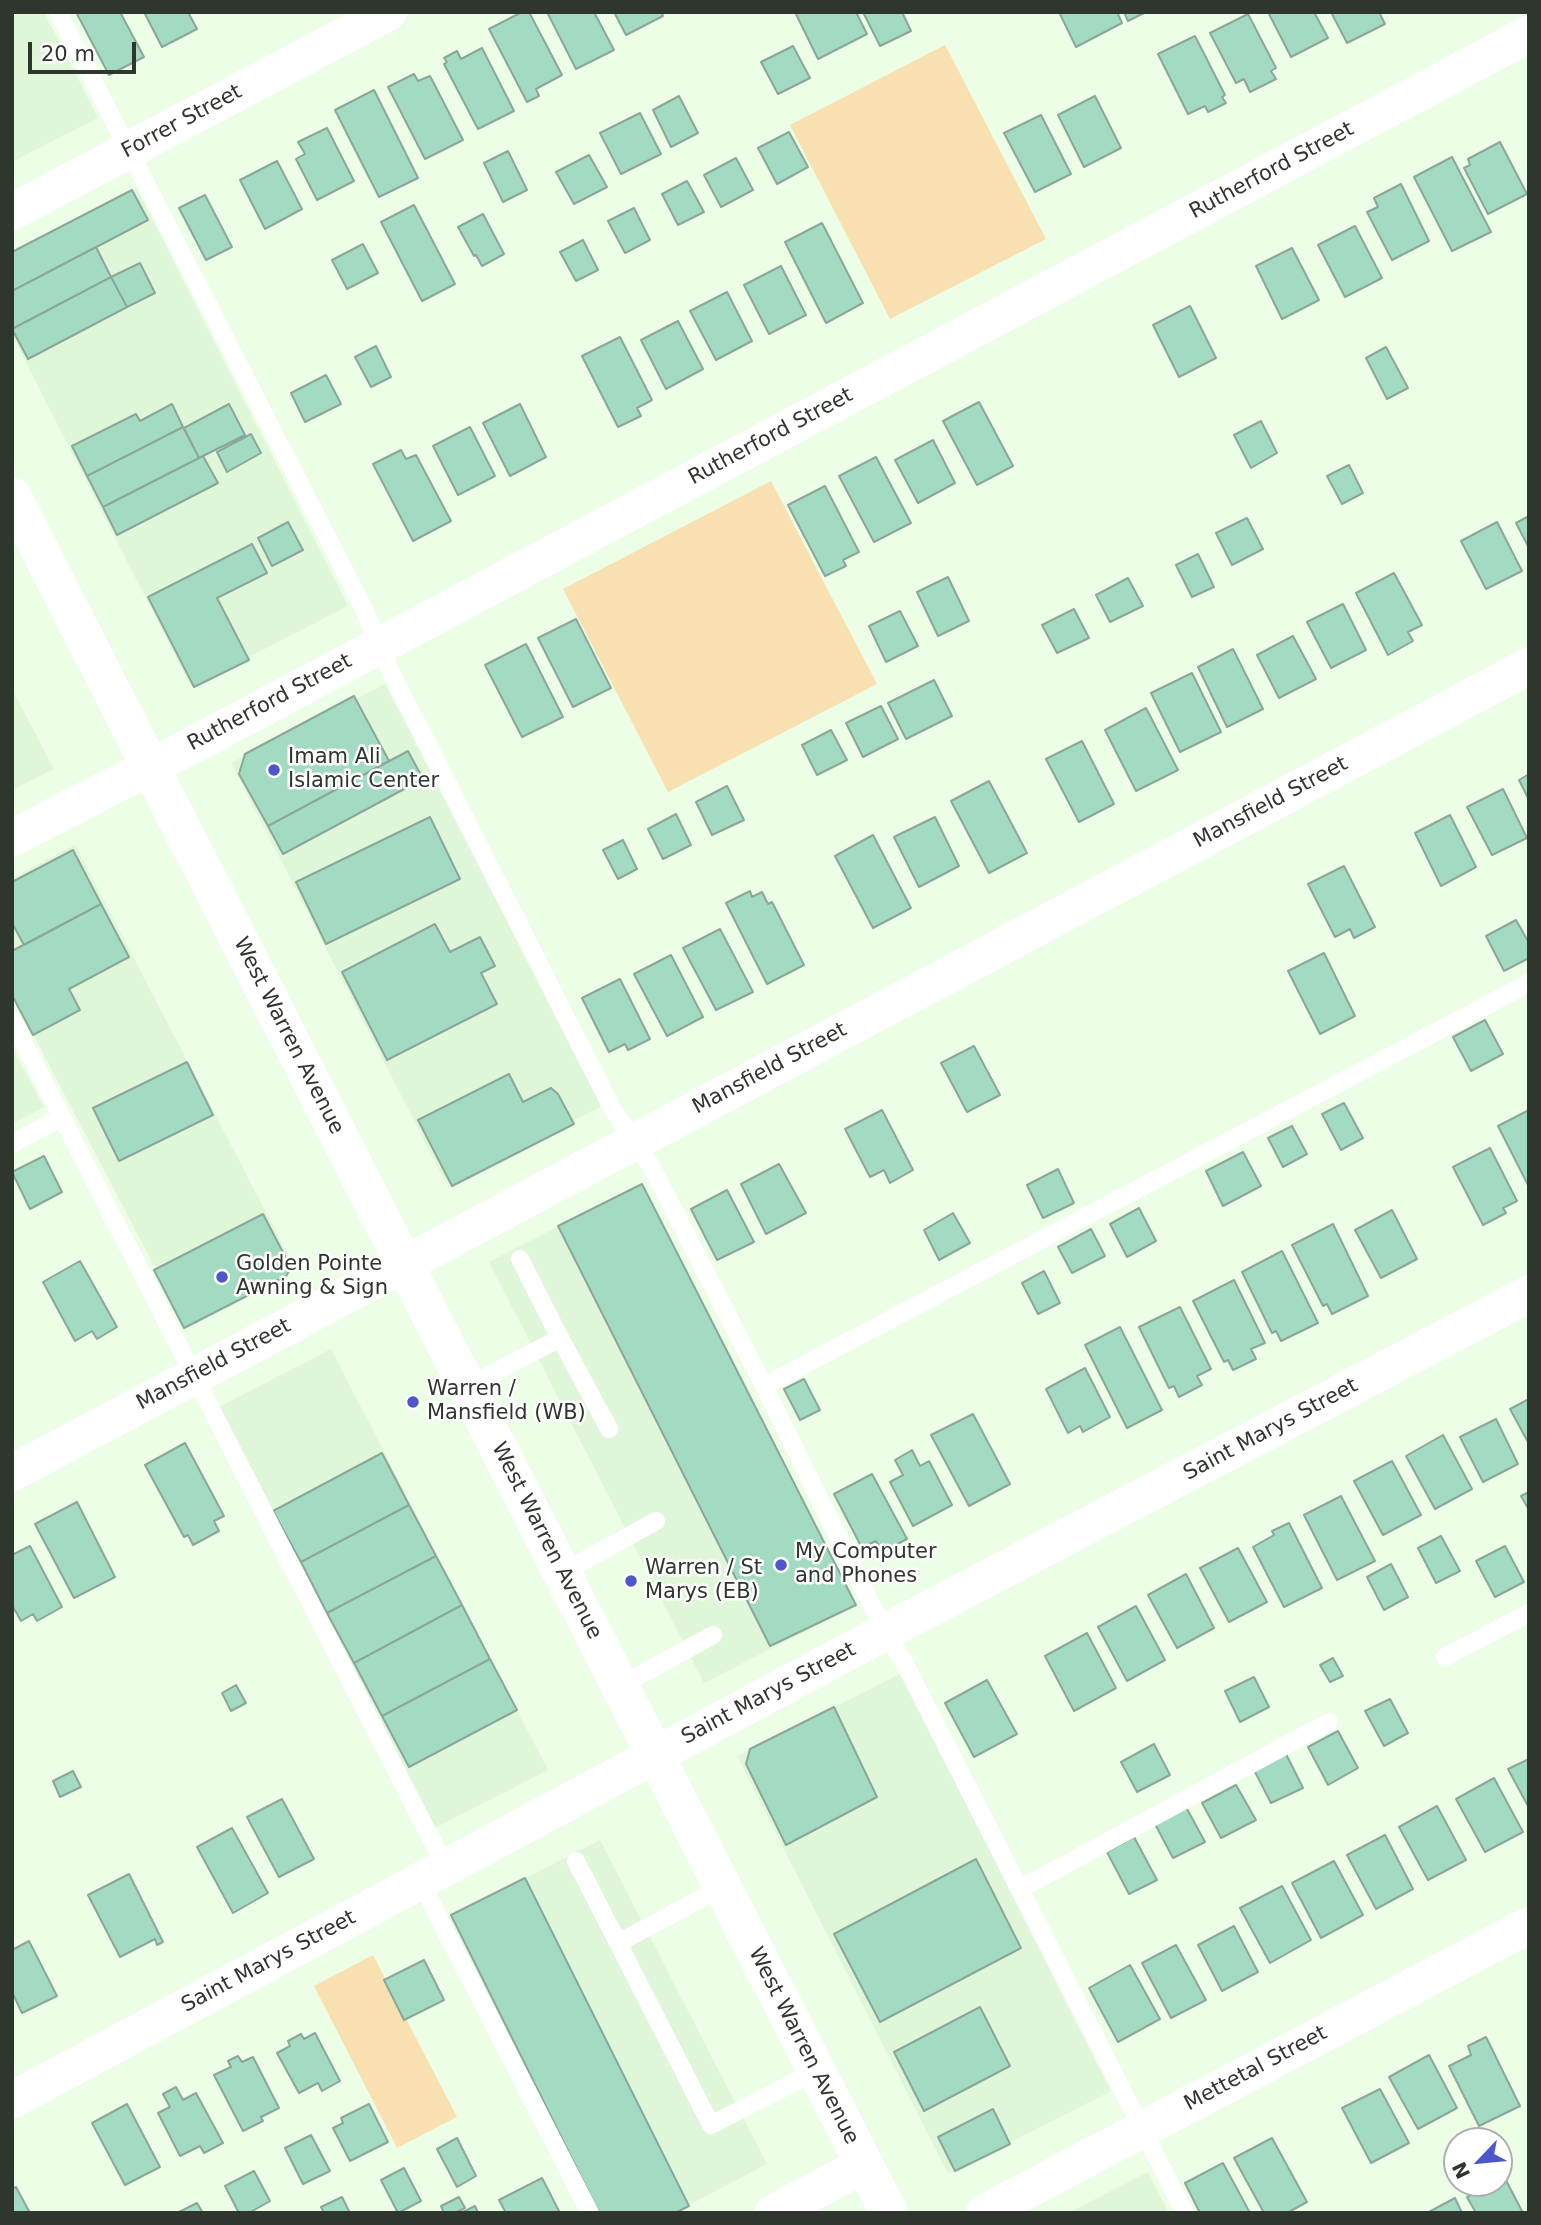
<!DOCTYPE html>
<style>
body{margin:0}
#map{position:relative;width:1541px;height:2225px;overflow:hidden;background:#ecfee6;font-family:"DejaVu Sans",sans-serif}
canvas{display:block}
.frame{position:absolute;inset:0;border:14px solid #2f362d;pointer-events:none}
.north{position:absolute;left:1443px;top:2127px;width:70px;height:70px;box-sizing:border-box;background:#fff;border:2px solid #acafab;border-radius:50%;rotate:244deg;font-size:19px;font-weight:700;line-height:28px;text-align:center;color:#2f362d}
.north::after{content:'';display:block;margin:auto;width:24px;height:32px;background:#4e56cc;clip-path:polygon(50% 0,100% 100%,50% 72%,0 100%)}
.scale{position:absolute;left:28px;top:42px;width:108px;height:32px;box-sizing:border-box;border:4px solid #2f362d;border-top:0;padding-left:9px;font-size:21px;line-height:24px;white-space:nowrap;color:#2f362d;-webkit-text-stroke:5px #fff;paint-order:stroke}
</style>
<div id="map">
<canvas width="1541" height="2225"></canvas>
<div class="frame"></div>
<div class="north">N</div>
<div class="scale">20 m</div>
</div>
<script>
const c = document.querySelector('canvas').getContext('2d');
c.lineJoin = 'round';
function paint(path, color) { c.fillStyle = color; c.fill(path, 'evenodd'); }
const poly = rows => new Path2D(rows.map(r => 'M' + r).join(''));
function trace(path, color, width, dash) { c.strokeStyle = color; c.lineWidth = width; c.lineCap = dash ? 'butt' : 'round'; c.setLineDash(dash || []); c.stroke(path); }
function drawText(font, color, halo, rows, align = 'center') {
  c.font = font + ' "DejaVu Sans",sans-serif'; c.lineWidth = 5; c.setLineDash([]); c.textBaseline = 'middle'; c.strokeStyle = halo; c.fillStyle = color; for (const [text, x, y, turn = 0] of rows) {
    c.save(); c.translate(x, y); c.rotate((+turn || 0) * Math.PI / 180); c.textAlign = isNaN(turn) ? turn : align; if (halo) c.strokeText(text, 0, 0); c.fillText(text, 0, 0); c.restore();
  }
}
const built = poly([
 [12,12,44,12,98,118,12,162],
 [137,189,348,606,191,687,12,335,12,252],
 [385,684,602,1106,447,1185,231,763],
 [12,689,54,769,12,790],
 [75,845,296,1270,186,1327,12,994,12,878],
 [12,1048,44,1107,12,1124],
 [640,1184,856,1605,704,1683,489,1262],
 [331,1349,548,1770,435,1828,219,1407],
 [900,1674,1111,2091,948,2174,737,1756],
 [600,1840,767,2164,674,2213,597,2213,446,1919],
 [1148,2172,1169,2213,1068,2213]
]);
const green = poly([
 [945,45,1046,239,890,319,790,125],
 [771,481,877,684,668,792,563,589],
 [373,1955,457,2117,397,2148,314,1986]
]);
const building = poly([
 [76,12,120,12,144,57,109,75,76,12],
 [144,12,188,12,197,29,162,47,144,12],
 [522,12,529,12,562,75,536,89,539,96,527,102,489,29,522,12],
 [547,12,594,12,614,50,576,69,547,12],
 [614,12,661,12,663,16,626,35,614,12],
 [795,12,856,12,867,34,818,59,795,12],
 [863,12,902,12,911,31,880,46,863,12],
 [1059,12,1117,12,1122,23,1076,47,1059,12],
 [1124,12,1146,12,1128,21,1124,12],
 [1268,12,1314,12,1328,38,1291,57,1268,12],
 [1331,12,1379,12,1385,24,1347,43,1331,12],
 [1248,14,1276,68,1271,71,1276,79,1250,92,1244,79,1236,83,1210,33,1248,14],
 [1195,36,1225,95,1222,97,1226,103,1208,112,1205,106,1188,114,1158,54,1195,36],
 [793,46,810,78,778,94,761,62,793,46],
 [482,48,514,111,478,129,444,64,447,62,444,58,457,51,461,59,482,48],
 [414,74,418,81,430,76,463,140,425,159,388,87,414,74],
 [374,90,418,178,379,197,335,110,374,90],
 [679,96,698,133,671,147,653,110,679,96],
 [1095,96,1121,148,1084,167,1058,115,1095,96],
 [640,113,661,154,621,174,600,133,640,113],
 [1041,115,1071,174,1035,192,1004,133,1041,115],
 [327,128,354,181,317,200,296,159,305,154,298,142,327,128],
 [789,132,808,167,777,184,758,148,789,132],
 [1500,142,1527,194,1488,214,1464,168,1470,165,1468,159,1500,142],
 [508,151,527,190,503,202,484,163,508,151],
 [589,155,607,187,574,204,556,172,589,155],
 [1452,157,1491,232,1452,251,1414,177,1452,157],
 [736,158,753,190,721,207,704,175,736,158],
 [277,161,302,209,265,229,240,180,277,161],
 [687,181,704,212,678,225,662,194,687,181],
 [1401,184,1429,241,1392,260,1367,212,1378,207,1374,198,1401,184],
 [132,190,148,220,12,291,12,252,132,190],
 [205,195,232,247,206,260,179,208,205,195],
 [414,205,455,284,422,301,381,222,414,205],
 [634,208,650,240,625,253,608,221,634,208],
 [483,214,504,254,482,266,476,255,474,256,458,227,483,214],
 [822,223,863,303,826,323,785,242,822,223],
 [1355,226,1382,278,1345,297,1318,245,1355,226],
 [583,240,598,270,576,281,560,252,583,240],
 [363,244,378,273,347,289,332,260,363,244],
 [96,247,111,277,12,329,12,291,96,247],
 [1292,248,1319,300,1282,319,1256,266,1292,248],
 [140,263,155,293,127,307,111,277,140,263],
 [781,266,806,315,769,334,744,285,781,266],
 [111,277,127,307,28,359,12,329,111,277],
 [727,292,752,341,716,360,690,311,727,292],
 [1190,306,1216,358,1179,377,1153,325,1190,306],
 [678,321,703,369,666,389,641,340,678,321],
 [620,337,652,400,637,408,641,416,618,427,582,356,620,337],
 [376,346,391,377,371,387,355,357,376,346],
 [1386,347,1408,388,1387,399,1366,358,1386,347],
 [326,375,341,404,305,422,291,393,326,375],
 [979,402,1013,466,977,485,943,421,979,402],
 [172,404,183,427,87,476,72,446,136,414,140,421,172,404],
 [229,404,245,435,199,458,184,428,229,404],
 [520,404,546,457,510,476,483,423,520,404],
 [1261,421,1277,453,1251,468,1234,435,1261,421],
 [183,427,199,458,103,507,87,476,183,427],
 [470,427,495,476,458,495,433,446,470,427],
 [251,434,261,453,227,472,217,452,251,434],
 [933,440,955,483,918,503,895,460,933,440],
 [401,450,406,459,416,455,451,521,413,541,373,464,401,450],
 [203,456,218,483,117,535,103,507,203,456],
 [876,457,911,523,874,542,839,476,876,457],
 [1349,465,1363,493,1342,504,1327,476,1349,465],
 [825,486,859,552,843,560,846,566,825,576,788,505,825,486],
 [1529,516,1529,548,1516,523,1529,516],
 [1247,518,1263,549,1232,565,1216,533,1247,518],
 [288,522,303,550,272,566,258,538,288,522],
 [1497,522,1522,571,1486,589,1461,541,1497,522],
 [252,544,267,573,217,598,249,660,194,687,148,597,252,544],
 [1198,554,1214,587,1192,597,1176,565,1198,554],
 [1394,573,1422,625,1408,632,1413,641,1388,655,1356,593,1394,573],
 [948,577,969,621,938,636,917,592,948,577],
 [1128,578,1143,606,1110,622,1096,595,1128,578],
 [1343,604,1366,650,1331,668,1307,622,1343,604],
 [1074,609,1089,638,1057,653,1042,625,1074,609],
 [900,611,918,646,886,662,869,626,900,611],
 [576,619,611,688,573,707,538,638,576,619],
 [1293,636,1316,679,1279,698,1257,655,1293,636],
 [526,644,563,717,522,737,485,665,526,644],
 [1233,649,1263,709,1227,727,1198,667,1233,649],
 [1192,673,1221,732,1180,752,1151,693,1192,673],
 [934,680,952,716,906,739,888,703,934,680],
 [354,696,389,761,268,826,239,774,245,754,354,696],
 [881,706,898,739,863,757,846,723,881,706],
 [1146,708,1178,770,1136,791,1105,730,1146,708],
 [831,730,847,760,817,775,802,745,831,730],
 [1082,741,1114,804,1079,822,1046,759,1082,741],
 [408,751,423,779,283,854,268,826,408,751],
 [1529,774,1529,800,1519,780,1529,774],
 [989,781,1027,853,989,873,951,801,989,781],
 [727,786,744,820,712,835,696,802,727,786],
 [1503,789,1527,838,1492,855,1467,807,1503,789],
 [676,814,691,845,663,859,648,829,676,814],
 [1450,815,1476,867,1441,886,1415,833,1450,815],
 [430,817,460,879,326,944,296,882,430,817],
 [935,817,959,866,919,887,894,837,935,817],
 [873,835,911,908,873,928,835,856,873,835],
 [623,840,637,869,618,879,603,850,623,840],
 [73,850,101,904,24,945,12,923,12,882,73,850],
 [1344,866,1375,927,1354,938,1350,929,1335,937,1308,884,1344,866],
 [750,891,752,897,762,892,768,904,772,902,804,965,767,984,726,903,750,891],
 [101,904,129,957,69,989,80,1010,33,1035,12,995,12,951,101,904],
 [1516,920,1529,943,1529,958,1504,971,1486,936,1516,920],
 [435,924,450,952,480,937,495,966,481,973,497,1004,387,1060,342,972,435,924],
 [720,929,753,992,716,1010,683,948,720,929],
 [1324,953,1355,1016,1320,1034,1288,971,1324,953],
 [671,955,703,1017,667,1036,634,974,671,955],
 [620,979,650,1039,628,1050,625,1044,609,1052,582,998,620,979],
 [1485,1020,1503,1054,1471,1071,1453,1037,1485,1020],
 [974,1046,1000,1095,967,1112,941,1063,974,1046],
 [187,1062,213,1115,119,1161,93,1108,187,1062],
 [509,1074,523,1102,551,1088,558,1094,574,1124,452,1186,418,1120,509,1074],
 [1344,1103,1363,1138,1341,1150,1322,1114,1344,1103],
 [882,1110,913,1170,890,1183,884,1170,870,1177,845,1129,882,1110],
 [1529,1110,1529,1187,1498,1126,1529,1110],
 [1292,1126,1307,1154,1283,1167,1268,1138,1292,1126],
 [1490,1148,1517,1201,1503,1208,1506,1213,1483,1225,1453,1167,1490,1148],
 [1243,1152,1261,1186,1223,1206,1206,1171,1243,1152],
 [44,1156,62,1192,30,1209,12,1172,44,1156],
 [779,1164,806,1213,766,1234,741,1184,779,1164],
 [1058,1169,1074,1203,1043,1218,1027,1185,1058,1169],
 [642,1184,856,1605,770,1646,558,1226,642,1184],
 [727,1190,754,1242,717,1260,691,1209,727,1190],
 [1139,1208,1156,1241,1127,1257,1110,1224,1139,1208],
 [1392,1210,1417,1259,1381,1278,1355,1230,1392,1210],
 [953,1213,970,1243,939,1260,924,1230,953,1213],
 [263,1214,289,1264,290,1270,286,1276,184,1328,154,1270,263,1214],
 [1333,1224,1368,1296,1332,1314,1327,1304,1323,1306,1292,1245,1333,1224],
 [1091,1229,1105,1256,1072,1273,1058,1247,1091,1229],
 [1282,1251,1318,1323,1281,1341,1276,1331,1272,1333,1242,1272,1282,1251],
 [80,1261,117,1327,97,1339,92,1331,75,1341,43,1282,80,1261],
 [1044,1271,1060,1303,1038,1314,1022,1283,1044,1271],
 [1234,1280,1265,1343,1251,1349,1256,1359,1233,1370,1228,1360,1224,1362,1193,1301,1234,1280],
 [1180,1307,1211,1369,1197,1376,1202,1385,1179,1397,1174,1386,1169,1388,1139,1327,1180,1307],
 [1120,1327,1162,1410,1127,1428,1085,1345,1120,1327],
 [1085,1368,1110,1417,1083,1432,1080,1426,1068,1433,1046,1389,1085,1368],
 [804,1379,820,1410,800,1420,784,1389,804,1379],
 [1529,1399,1529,1444,1510,1409,1529,1399],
 [973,1414,1010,1484,969,1506,931,1435,973,1414],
 [1496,1419,1518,1464,1483,1482,1460,1437,1496,1419],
 [1443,1435,1472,1489,1435,1509,1406,1456,1443,1435],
 [185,1443,224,1516,214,1521,219,1531,193,1545,188,1535,184,1537,145,1465,185,1443],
 [912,1450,920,1466,929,1461,952,1505,913,1526,890,1482,903,1475,895,1460,912,1450],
 [382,1453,409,1505,301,1562,273,1511,382,1453],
 [1392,1461,1421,1515,1383,1535,1354,1481,1392,1461],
 [872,1474,907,1539,882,1552,876,1541,862,1548,834,1494,872,1474],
 [1529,1492,1529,1510,1521,1496,1529,1492],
 [1341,1496,1375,1561,1337,1580,1304,1515,1341,1496],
 [77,1502,115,1577,74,1598,35,1524,77,1502],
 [409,1505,436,1556,327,1613,301,1562,409,1505],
 [1289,1523,1322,1588,1284,1607,1253,1547,1274,1535,1272,1531,1289,1523],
 [1441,1536,1460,1571,1436,1583,1418,1548,1441,1536],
 [30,1546,62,1607,37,1621,33,1614,21,1621,12,1605,12,1555,30,1546],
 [1505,1546,1524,1582,1495,1597,1476,1561,1505,1546],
 [1238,1548,1267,1602,1229,1622,1200,1568,1238,1548],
 [436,1556,462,1605,354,1663,327,1613,436,1556],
 [1391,1564,1408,1597,1384,1610,1367,1577,1391,1564],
 [1186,1574,1214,1628,1177,1648,1148,1595,1186,1574],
 [462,1605,490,1659,382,1716,354,1663,462,1605],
 [1136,1606,1165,1660,1127,1681,1098,1627,1136,1606],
 [1087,1633,1116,1688,1074,1711,1045,1656,1087,1633],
 [1333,1658,1343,1676,1330,1682,1320,1665,1333,1658],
 [490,1659,517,1710,409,1767,382,1716,490,1659],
 [1254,1677,1269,1707,1240,1722,1225,1691,1254,1677],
 [987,1680,1017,1734,974,1757,945,1703,987,1680],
 [236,1685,246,1703,231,1711,222,1693,236,1685],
 [1390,1699,1408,1733,1384,1746,1365,1711,1390,1699],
 [834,1707,877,1797,786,1845,746,1764,750,1749,834,1707],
 [1338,1731,1358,1768,1328,1785,1308,1747,1338,1731],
 [1154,1744,1170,1775,1137,1792,1121,1762,1154,1744],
 [1286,1754,1303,1788,1271,1803,1254,1770,1286,1754],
 [1529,1759,1529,1808,1508,1769,1529,1759],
 [73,1771,81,1787,60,1797,53,1781,73,1771],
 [1494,1778,1523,1832,1485,1852,1456,1799,1494,1778],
 [1236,1785,1256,1820,1221,1838,1202,1803,1236,1785],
 [282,1799,314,1859,279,1877,247,1817,282,1799],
 [1437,1806,1466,1860,1428,1880,1399,1827,1437,1806],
 [1186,1807,1205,1842,1173,1858,1155,1824,1186,1807],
 [232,1828,268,1893,233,1913,197,1847,232,1828],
 [1385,1835,1413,1889,1376,1909,1347,1855,1385,1835],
 [1134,1837,1157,1880,1129,1894,1107,1852,1134,1837],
 [976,1859,1021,1948,880,2022,834,1934,976,1859],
 [1334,1861,1363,1915,1321,1938,1292,1883,1334,1861],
 [129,1874,163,1942,157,1945,155,1939,120,1957,88,1895,129,1874],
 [525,1878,689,2206,675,2213,599,2213,451,1915,525,1878],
 [1282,1886,1311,1940,1270,1963,1240,1908,1282,1886],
 [1234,1926,1258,1972,1222,1991,1198,1945,1234,1926],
 [29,1941,57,1996,22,2013,12,1992,12,1950,29,1941],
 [1176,1945,1206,2000,1171,2018,1142,1963,1176,1945],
 [424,1960,444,2000,404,2020,384,1980,424,1960],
 [1130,1965,1160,2019,1118,2042,1089,1988,1130,1965],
 [980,2007,1010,2066,924,2111,894,2052,980,2007],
 [315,2033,340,2081,322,2091,318,2083,299,2093,277,2053,290,2046,288,2041,301,2034,304,2039,315,2033],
 [1486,2037,1520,2106,1479,2126,1449,2066,1471,2055,1468,2046,1486,2037],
 [1429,2055,1457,2108,1418,2129,1389,2077,1429,2055],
 [238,2056,242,2062,253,2057,279,2108,261,2117,263,2121,243,2131,214,2075,231,2067,228,2061,238,2056],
 [176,2087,183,2100,196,2093,223,2143,204,2153,200,2146,180,2156,158,2113,170,2107,163,2094,176,2087],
 [1380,2089,1409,2143,1371,2163,1342,2108,1380,2089],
 [127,2104,160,2167,125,2185,92,2123,127,2104],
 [369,2104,388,2142,350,2161,333,2128,343,2123,341,2118,369,2104],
 [993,2109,1010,2144,955,2171,938,2137,993,2109],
 [311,2135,330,2171,303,2184,285,2148,311,2135],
 [457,2138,476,2176,457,2187,437,2149,457,2138],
 [1272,2138,1307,2202,1287,2213,1264,2213,1234,2158,1272,2138],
 [1223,2163,1250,2213,1200,2213,1185,2183,1223,2163],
 [1499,2167,1523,2213,1476,2213,1467,2197,1482,2189,1479,2183,1499,2183,1499,2167],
 [404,2168,421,2201,398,2213,381,2180,404,2168],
 [254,2171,270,2201,249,2213,239,2213,225,2186,254,2171],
 [542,2178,560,2213,506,2213,499,2200,542,2178],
 [16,2187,30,2213,12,2213,12,2189,16,2187],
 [342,2197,350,2213,324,2213,321,2207,342,2197],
 [459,2197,465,2208,455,2213,444,2213,441,2206,459,2197],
 [1455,2198,1462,2213,1427,2213,1455,2198],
 [197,2203,203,2213,177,2213,197,2203],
 [475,2206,478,2213,461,2213,475,2206]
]);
const service = poly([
 [58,12,362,605,391,672,612,1108,651,1166,764,1386,885,1632,905,1664,1185,2213],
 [12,1020,446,1868],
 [12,1144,62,1117],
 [520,1259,560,1338],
 [764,1386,1529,983],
 [467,1387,560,1338,609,1429],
 [562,1573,656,1521],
 [1445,1657,1529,1613],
 [620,1686,713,1635],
 [576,1861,618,1943],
 [420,1881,590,2213],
 [723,1887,618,1943,711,2125,816,2071],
 [1020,1889,1329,1722]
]);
const minor = poly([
 [12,212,389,12],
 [12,838,210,736,1529,34],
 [12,1473,1529,666],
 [12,2100,885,1632,1529,1294],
 [773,2213,864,2165],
 [984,2213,1529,1925]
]);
const secondary = poly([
 [12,496,889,2213]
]);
const markers = [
 [274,770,7,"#4e56cc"],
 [222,1277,7,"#4e56cc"],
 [413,1402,7,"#4e56cc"],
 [781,1565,7,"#4e56cc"],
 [631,1581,7,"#4e56cc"]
];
const streetNames = [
 ["Forrer Street",182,122,-28],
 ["Rutherford Street",1272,171,-28],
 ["Rutherford Street",771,437,-28],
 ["Rutherford Street",270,703,-28],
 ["Mansfield Street",1271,803,-28],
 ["West Warren Avenue",288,1036,63],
 ["Mansfield Street",770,1069,-28],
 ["Mansfield Street",214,1365,-28],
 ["Saint Marys Street",1271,1430,-28],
 ["West Warren Avenue",546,1541,63],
 ["Saint Marys Street",769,1694,-28],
 ["Saint Marys Street",269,1962,-28],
 ["West Warren Avenue",803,2046,63],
 ["Mettetal Street",1256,2069,-28]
];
const poiNames = [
 ["Imam Ali",288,758],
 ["Islamic Center",288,782],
 ["Golden Pointe",236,1265],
 ["Awning & Sign",236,1289],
 ["Warren /",427,1390],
 ["Mansfield (WB)",427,1414],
 ["My Computer",795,1553],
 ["and Phones",795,1577],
 ["Warren / St",645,1569],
 ["Marys (EB)",645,1593]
];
paint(built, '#dff7d8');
paint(green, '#f9e0b1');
paint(building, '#a3dbc2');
trace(building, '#8aa79a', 2);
trace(service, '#fff', 18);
trace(minor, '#fff', 37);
trace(secondary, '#fff', 38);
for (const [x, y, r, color] of markers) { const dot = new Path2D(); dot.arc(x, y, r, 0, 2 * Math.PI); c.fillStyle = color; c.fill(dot); trace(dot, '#fff', 2.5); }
drawText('21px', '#2f362d', '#fff', streetNames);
drawText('21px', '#2f362d', '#fff', poiNames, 'left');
</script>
